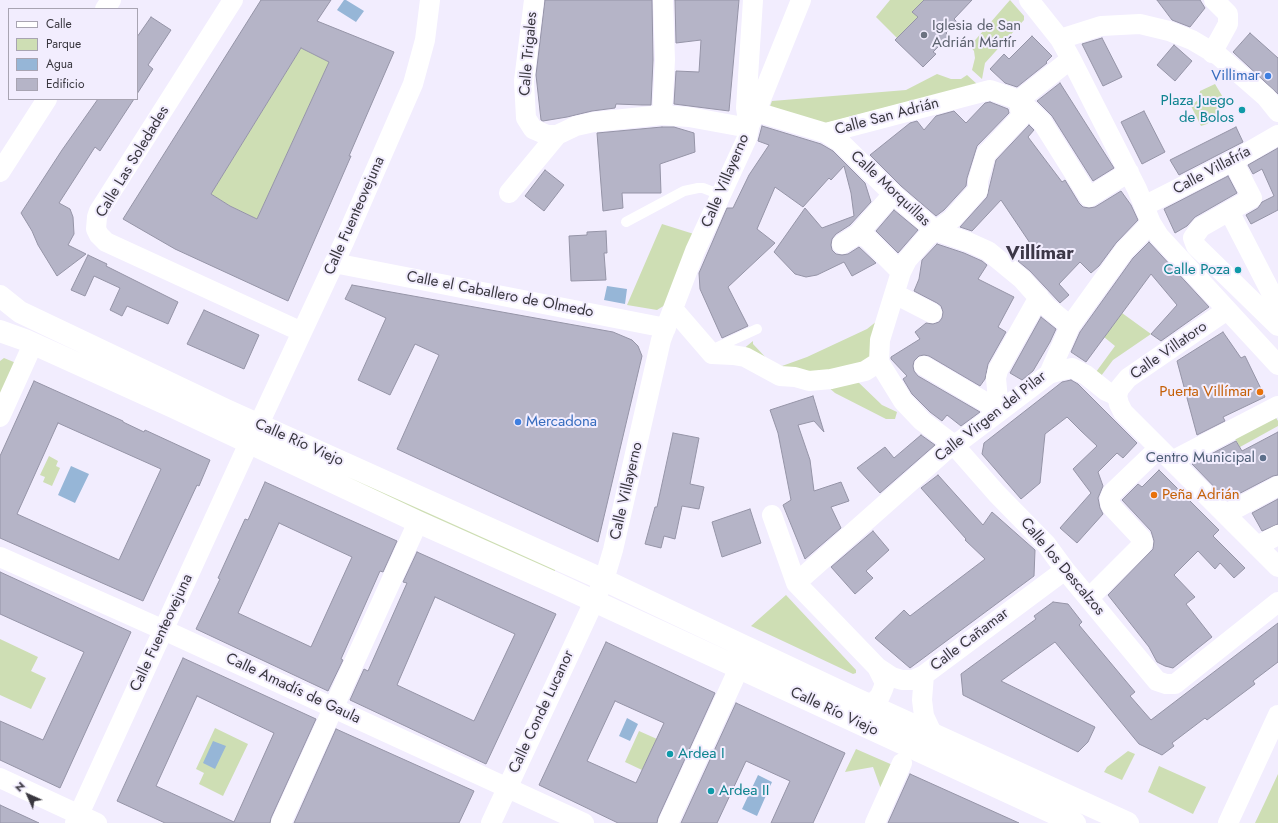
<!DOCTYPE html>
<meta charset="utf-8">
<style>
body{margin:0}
#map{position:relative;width:1278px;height:823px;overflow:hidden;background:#f2edfe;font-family:Jost,sans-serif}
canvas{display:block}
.legend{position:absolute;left:8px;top:8px;width:130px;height:92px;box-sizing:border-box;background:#f2edfe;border:1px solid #a8a4b2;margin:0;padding:5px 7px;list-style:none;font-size:12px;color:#39373f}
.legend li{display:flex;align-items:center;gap:8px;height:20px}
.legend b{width:20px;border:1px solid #a8a4b2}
.north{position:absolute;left:8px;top:775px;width:40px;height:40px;-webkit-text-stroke:3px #f2edfe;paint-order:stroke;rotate:315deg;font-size:11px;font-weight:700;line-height:16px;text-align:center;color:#39373f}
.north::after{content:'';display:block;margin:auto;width:14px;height:18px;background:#39373f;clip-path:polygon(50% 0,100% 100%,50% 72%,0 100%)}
</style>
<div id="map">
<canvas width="1278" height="823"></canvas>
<ul class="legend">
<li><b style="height:5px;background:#fff"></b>Calle</li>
<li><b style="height:11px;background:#cedeb4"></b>Parque</li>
<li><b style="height:11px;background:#96b6d7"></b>Agua</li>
<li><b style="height:11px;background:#b5b4c7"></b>Edificio</li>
</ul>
<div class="north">N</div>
</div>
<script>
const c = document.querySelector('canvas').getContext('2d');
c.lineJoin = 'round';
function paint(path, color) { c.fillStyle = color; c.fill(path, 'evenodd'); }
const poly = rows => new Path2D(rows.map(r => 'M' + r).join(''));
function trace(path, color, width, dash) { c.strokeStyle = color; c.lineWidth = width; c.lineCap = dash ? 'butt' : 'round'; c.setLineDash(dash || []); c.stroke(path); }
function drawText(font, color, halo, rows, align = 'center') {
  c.font = font + ' Jost,sans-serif'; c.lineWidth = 4; c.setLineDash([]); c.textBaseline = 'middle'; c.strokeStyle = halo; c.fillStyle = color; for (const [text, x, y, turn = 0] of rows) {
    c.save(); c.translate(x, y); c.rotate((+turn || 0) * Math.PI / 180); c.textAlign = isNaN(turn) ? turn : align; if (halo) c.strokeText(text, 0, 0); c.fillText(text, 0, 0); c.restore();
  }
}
const green = poly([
 [890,0,924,0,913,12,918,17,897,38,876,17],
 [1010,0,1024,16,1024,20,985,63,982,79,972,70,975,58,974,51,970,46],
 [301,48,329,62,257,219,230,206,211,194],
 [937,74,951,79,961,79,967,75,977,84,822,124,769,109,772,101,906,90],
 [1215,84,1224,99,1216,116,1207,124,1201,126,1191,106,1199,99,1200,91],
 [662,224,697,235,665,305,657,310,627,305],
 [1122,313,1151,334,1113,360,1101,376,1096,372,1115,346,1104,337],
 [877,321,869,361,824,376,784,372,742,350,753,341,753,344,769,361,782,366,807,357,867,329],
 [4,358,16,363,0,398,0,361],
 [856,380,882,405,897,412,895,419,886,419,835,393,827,386],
 [1275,416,1278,421,1278,426,1240,447,1234,437],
 [296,451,556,568,554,573,295,454],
 [49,456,58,461,56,466,60,468,52,486,43,482,45,477,40,475],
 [786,595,856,670,856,673,853,674,851,673,751,626],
 [0,639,38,657,31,671,46,678,31,709,0,695],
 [215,728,248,744,223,796,199,784,204,773,196,769],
 [639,731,657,739,642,770,625,762],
 [856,749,895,766,882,792,873,767,845,772],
 [1128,751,1135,754,1122,780,1104,772,1107,767],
 [1159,766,1206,787,1193,814,1148,792],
 [1278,774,1278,823,1255,823,1265,802]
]);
const water = poly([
 [344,0,346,0,364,11,356,22,337,10],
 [607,286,627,289,625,304,604,300],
 [71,466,89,474,75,503,58,495],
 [627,718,638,724,630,741,619,736],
 [213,741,226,746,215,769,203,763],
 [758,775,772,782,757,816,742,809]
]);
const building = poly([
 [261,0,331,0,317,21,394,52,349,156,351,156,288,301,175,249,123,219,261,0],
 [301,48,329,62,257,219,230,206,211,194,301,48],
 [545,0,652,0,653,60,651,105,642,105,616,104,615,108,592,111,567,117,543,121,541,120,536,75,545,0],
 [675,0,739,0,729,111,674,104,676,71,699,72,701,40,676,43,675,0],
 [924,0,972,0,954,19,957,22,946,33,949,36,933,52,936,54,923,67,895,40,918,17,912,12,924,0],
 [1157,0,1200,0,1205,8,1190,27,1172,20,1157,0],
 [151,17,171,30,148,65,153,69,137,94,137,37,151,17],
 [1250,33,1278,58,1278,94,1233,52,1250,33],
 [1032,36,1052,56,1046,62,1047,63,1017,87,1005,83,990,69,1004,54,1009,59,1032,36],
 [1102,38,1122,77,1103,86,1082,44,1102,38],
 [1174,45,1192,61,1175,81,1157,65,1174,45],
 [1060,83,1114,168,1093,181,1052,116,1037,101,1060,83],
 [98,99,134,99,100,151,95,147,59,203,70,209,73,217,74,234,68,245,86,254,57,276,38,245,32,231,21,213,62,150,98,99],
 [990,102,1008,109,1009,113,977,146,967,178,966,186,944,210,936,216,901,186,870,155,910,123,917,121,924,130,936,116,954,111,966,123,985,103,990,102],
 [1144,111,1165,152,1142,164,1121,122,1144,111],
 [1029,125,1034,130,1028,137,1062,182,1065,180,1079,203,1083,207,1089,208,1095,207,1121,191,1131,205,1138,220,1116,243,1099,266,1091,273,1080,262,1059,284,1069,295,1060,303,1030,271,1018,261,1034,249,1001,200,972,231,960,227,987,197,996,160,1029,125],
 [762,126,821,144,833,151,865,183,871,202,850,225,836,234,832,239,831,245,832,250,836,254,842,255,848,254,859,247,876,263,852,276,844,262,817,275,806,277,795,274,774,252,805,208,822,228,854,216,851,193,844,166,831,180,829,178,803,207,775,187,757,229,775,243,728,287,748,326,722,338,700,289,699,273,727,208,733,208,749,175,769,145,758,141,762,126],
 [662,127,674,127,694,133,695,152,660,164,661,193,622,193,623,208,603,211,597,133,662,127],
 [1236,127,1243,142,1179,175,1170,160,1236,127],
 [1278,148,1278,210,1251,224,1246,215,1258,208,1262,202,1274,196,1262,169,1253,174,1248,165,1278,148],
 [545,170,564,185,544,211,525,196,545,170],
 [1228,176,1237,193,1195,217,1187,226,1175,233,1164,209,1228,176],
 [894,210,918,230,898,253,876,231,894,210],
 [606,231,607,253,604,253,606,280,571,281,569,236,587,235,587,232,606,231],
 [1149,242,1209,307,1161,341,1151,334,1177,305,1151,274,1086,362,1071,352,1080,332,1133,258,1149,242],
 [937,244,964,253,982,261,987,265,978,279,1014,297,998,327,1006,332,988,364,985,379,980,386,929,356,924,355,919,356,914,361,913,366,914,371,918,376,980,412,961,426,947,415,942,421,930,412,912,394,903,379,907,376,891,359,891,357,920,339,915,332,926,323,933,324,939,322,942,318,943,312,941,306,937,303,914,291,919,279,922,260,937,244],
 [88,255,107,264,106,266,178,302,168,324,127,306,122,316,110,310,120,288,94,276,85,296,71,290,88,255],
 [352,285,613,332,632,340,638,346,642,356,598,542,397,449,439,355,415,344,390,395,358,380,386,318,345,299,352,285],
 [204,310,259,335,244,369,187,344,204,310],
 [1041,317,1056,329,1050,342,1033,371,1022,380,1010,373,1041,317],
 [1223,332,1241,358,1245,356,1265,397,1223,417,1225,421,1197,435,1177,361,1223,332],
 [1071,380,1078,384,1137,443,1123,458,1117,453,1098,472,1103,486,1098,498,1100,508,1103,514,1077,543,1060,528,1091,493,1073,469,1097,446,1081,431,1067,417,1045,434,1040,483,1021,499,982,454,984,443,1057,386,1062,382,1071,380],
 [34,381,123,421,123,422,144,432,145,430,210,460,199,486,197,485,143,601,0,538,0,456,34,381],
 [58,423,161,469,119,560,17,514,58,423],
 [813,396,824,432,814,421,798,425,810,460,814,491,841,482,849,501,831,507,841,528,805,559,783,505,791,500,778,433,770,410,813,396],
 [1278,432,1278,475,1273,476,1227,500,1192,464,1236,441,1242,451,1278,432],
 [673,433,699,438,690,484,704,487,699,509,682,506,675,539,664,536,661,548,645,544,655,507,657,507,673,433],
 [921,435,935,445,880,493,857,468,885,447,894,458,921,435],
 [1159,470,1219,530,1213,536,1245,568,1234,578,1220,563,1215,569,1198,551,1174,575,1195,597,1186,604,1212,637,1173,668,1165,666,1157,662,1149,647,1108,595,1153,549,1154,541,1151,531,1122,500,1138,484,1142,487,1159,470],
 [938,475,983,525,992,512,1035,550,1034,576,910,668,875,638,904,610,910,616,985,559,965,540,966,539,921,488,938,475],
 [265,482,397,541,383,572,380,571,341,659,343,660,328,691,196,629,220,579,218,578,245,519,248,520,265,482],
 [279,523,352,557,311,647,238,613,279,523],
 [1278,499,1278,524,1262,531,1252,513,1278,499],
 [750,509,761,543,722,557,712,522,750,509],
 [873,531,889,550,866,571,873,578,855,594,831,567,873,531],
 [417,552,556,614,486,764,350,700,364,669,368,671,407,583,403,582,417,552],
 [435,597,515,634,474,721,397,685,435,597],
 [0,572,131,632,60,788,0,760,0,721,43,740,84,652,0,614,0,572],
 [1053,602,1068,604,1082,622,1079,625,1135,692,1130,696,1151,720,1278,623,1278,662,1253,681,1255,684,1207,720,1205,718,1172,743,1174,746,1162,755,1139,744,1055,642,1001,681,1095,727,1088,742,1078,752,963,695,961,674,1036,619,1034,616,1053,602],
 [606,642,715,693,658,818,657,823,618,823,539,785,606,642],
 [615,701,664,723,636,783,587,761,615,701],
 [183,658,316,719,271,818,270,823,165,823,117,801,183,658],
 [197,696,274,733,234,822,156,786,197,696],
 [736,703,845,753,813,823,771,823,790,781,746,761,717,823,681,823,736,703],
 [336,729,474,791,459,823,294,823,336,729],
 [910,774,1019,823,888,823,910,774],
 [0,805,39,823,0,823,0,805]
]);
const lane = poly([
 [626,222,684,191,698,188,703,188,721,195],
 [711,350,757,329]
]);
const street = poly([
 [233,0,99,211,97,217,96,229,99,235,106,242,302,332],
 [534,0,524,81,526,118,533,129,547,135,557,135,576,126,594,122,662,115,689,117,749,128],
 [1029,0,1060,39,1071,59,1137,189,1151,223,1159,236,1278,365],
 [105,9,111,0],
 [1060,39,1101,26,1140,24,1169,31,1192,40,1219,56,1266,97,1278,112],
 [1212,53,1228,24,1228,14,1214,0],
 [1071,59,1019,100,1021,117,986,154,978,181,978,190,952,219,927,237,907,260,901,272,880,340,879,362,903,401,922,421,954,445,997,494,1046,544,1065,570,1157,681,1166,684,1175,684,1278,602],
 [755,114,763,114,826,133,990,90,1019,100,1042,122,1089,197,1129,172],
 [662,115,665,60,663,0],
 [749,126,755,114,801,0],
 [826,133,840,142,893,194,936,231,968,242,988,251,1022,279,1047,307,1070,326],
 [1233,161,1252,198,1201,227,1193,238,1196,246,1278,326],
 [0,172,47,99],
 [509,193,557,135],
 [1144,206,1233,161,1278,135],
 [1229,211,1278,306],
 [858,234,867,238,901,272],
 [842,244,858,234,893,194],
 [334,263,666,328],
 [895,294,932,313],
 [674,310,712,354,733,355,745,357,780,376,795,377,809,381,831,379,865,371,879,362],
 [1227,310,1128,378,1119,389,1117,396,1119,404,1123,412,1278,567],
 [924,366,987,403,999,412],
 [1049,374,1063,370,1072,368,1086,375,1106,391,1117,396],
 [999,412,996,378,998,370,1039,297],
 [0,417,33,344],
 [259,424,344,242,413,84,425,40,430,0],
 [1172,461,1278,406],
 [1226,514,1278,486],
 [772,515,796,583,877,667,892,677,902,680,913,680,924,675,1065,570],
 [1257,546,1278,535],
 [0,557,177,636,584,823],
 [796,583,945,451,963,439,1049,374,1070,326,1124,251,1151,223],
 [1089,598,1141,546,1143,543,1142,539,1112,507,1110,503,1110,498,1112,493,1159,448],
 [924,675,922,700,924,716,932,733],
 [867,704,875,701,880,696,883,689,885,683,877,667],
 [0,778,97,823],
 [75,823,249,443],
 [281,823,418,522],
 [491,823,604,580,613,550,661,340,695,251,747,138,749,128,746,108,753,0],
 [668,823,739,668],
 [875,823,902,763],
 [1228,823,1278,715]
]);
const secondary = poly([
 [0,296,20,312,226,410,604,580,856,699,1128,823],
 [0,331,25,340,173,407,418,522,557,584,1075,823]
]);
const markers = [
 [924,35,4,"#6b7280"],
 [1268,76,4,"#3f7fe0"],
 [1242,110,4,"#0f9aa8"],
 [1238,270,4,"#0f9aa8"],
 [1260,392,4,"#e8710a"],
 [518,422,4,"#3f7fe0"],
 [1263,458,4,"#5c6f8a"],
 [1154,495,4,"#e8710a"],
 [670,754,4,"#0f9aa8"],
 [711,791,4,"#0f9aa8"]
];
const worshipNames = [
 ["Iglesia de San",932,26],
 ["Adrián Mártír",932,43]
];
const streetNames = [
 ["Calle Trigales",529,54,-85],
 ["Calle San Adrián",887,117,-15],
 ["Calle Las Soledades",133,162,-59],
 ["Calle Villafría",1212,171,-28],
 ["Calle Villayerno",726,181,-67],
 ["Calle Morquillas",890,189,43],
 ["Calle Fuenteovejuna",355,216,-66],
 ["Calle el Caballero de Olmedo",500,295,11],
 ["Calle Villatoro",1169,351,-35],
 ["Calle Virgen del Pilar",991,417,-38],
 ["Calle Río Viejo",299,443,24],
 ["Calle Villayerno",627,491,-77],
 ["Calle los Descalzos",1062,567,50],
 ["Calle Fuenteovejuna",162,633,-65],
 ["Calle Cañamar",970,640,-37],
 ["Calle Amadís de Gaula",293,689,25],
 ["Calle Conde Lucanor",542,712,-65],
 ["Calle Río Viejo",834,712,25]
];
const shopNames = [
 ["Villimar",1260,76],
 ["Mercadona",526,422,"left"]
];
const cultureNames = [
 ["Plaza Juego",1234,101],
 ["de Bolos",1234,118],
 ["Calle Poza",1230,270],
 ["Ardea I",678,754,"left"],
 ["Ardea II",719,791,"left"]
];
const foodNames = [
 ["Puerta Villímar",1252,392],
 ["Peña Adrián",1162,495,"left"]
];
const serviceNames = [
 ["Centro Municipal",1255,458]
];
const districtNames = [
 ["Villímar",1040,254]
];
paint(green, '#cedeb4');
paint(water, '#96b6d7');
paint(building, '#b5b4c7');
trace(building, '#9594a7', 1);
trace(lane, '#fff', 10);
trace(street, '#fff', 20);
trace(secondary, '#fff', 22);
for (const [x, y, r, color] of markers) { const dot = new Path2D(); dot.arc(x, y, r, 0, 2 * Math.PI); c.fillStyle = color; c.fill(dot); trace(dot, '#f2edfe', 1.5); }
drawText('15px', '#5b616d', '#f2edfe', worshipNames, 'left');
drawText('15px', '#39373f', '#f2edfe', streetNames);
drawText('15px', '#366cbe', '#f2edfe', shopNames, 'right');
drawText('15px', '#0d838f', '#f2edfe', cultureNames, 'right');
drawText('15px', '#c56008', '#f2edfe', foodNames, 'right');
drawText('15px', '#4e5e75', '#f2edfe', serviceNames, 'right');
drawText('bold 19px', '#3c3747', '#f2edfe', districtNames);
</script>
